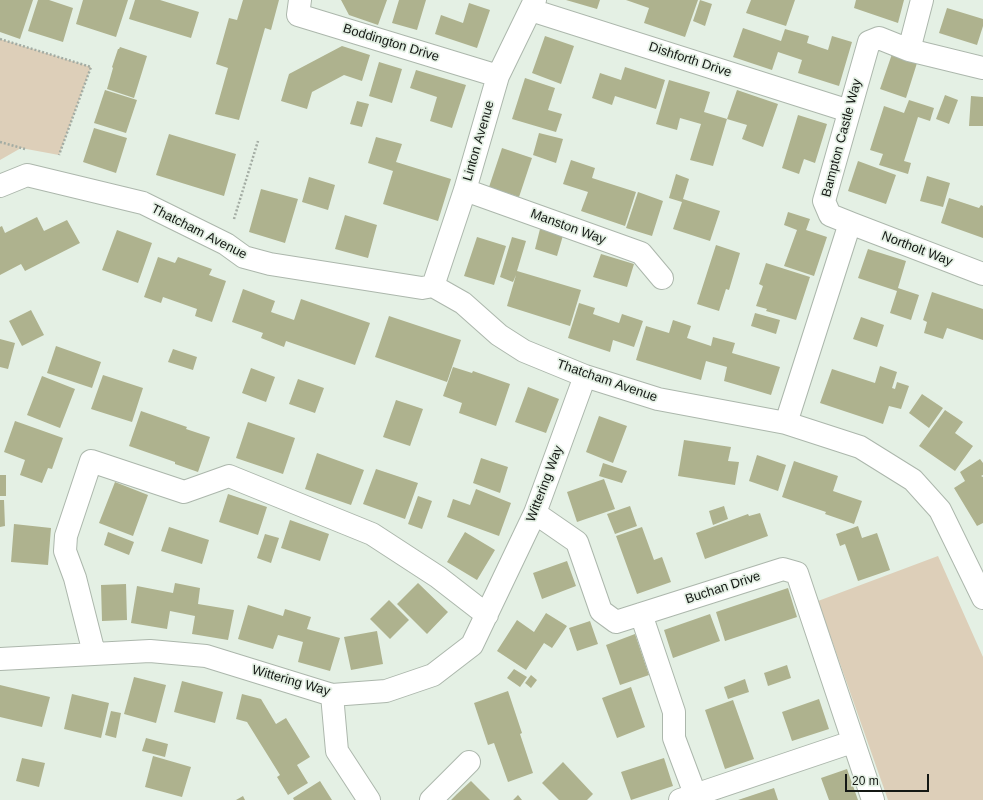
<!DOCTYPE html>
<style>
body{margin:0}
#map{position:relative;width:983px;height:800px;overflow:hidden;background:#e4f0e4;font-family:Arial,sans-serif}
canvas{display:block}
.scale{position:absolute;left:845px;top:774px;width:84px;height:18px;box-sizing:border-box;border:2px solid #141814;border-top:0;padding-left:5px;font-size:12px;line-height:14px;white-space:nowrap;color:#141814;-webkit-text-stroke:3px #e4f0e4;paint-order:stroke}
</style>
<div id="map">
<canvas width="983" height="800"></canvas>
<div class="scale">20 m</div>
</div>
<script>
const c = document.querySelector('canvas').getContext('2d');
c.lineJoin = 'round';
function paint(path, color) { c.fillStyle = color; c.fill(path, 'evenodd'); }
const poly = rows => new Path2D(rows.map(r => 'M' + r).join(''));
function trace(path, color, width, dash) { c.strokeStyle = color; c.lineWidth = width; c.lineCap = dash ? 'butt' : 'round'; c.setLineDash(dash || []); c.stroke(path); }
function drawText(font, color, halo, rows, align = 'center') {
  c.font = font + ' Arial,sans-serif'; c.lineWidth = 3.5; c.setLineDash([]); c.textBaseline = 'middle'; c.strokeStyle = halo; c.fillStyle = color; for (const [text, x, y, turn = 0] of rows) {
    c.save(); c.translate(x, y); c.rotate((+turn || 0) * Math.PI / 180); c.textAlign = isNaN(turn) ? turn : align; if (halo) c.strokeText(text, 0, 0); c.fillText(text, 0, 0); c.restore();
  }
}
const green = poly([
 [0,39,91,67,59,155,21,148,0,160],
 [938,556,983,657,983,800,888,800,818,601]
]);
const building = poly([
 [0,0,33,0,20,39,0,32],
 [38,0,49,0,73,8,63,42,28,31],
 [83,0,128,0,116,37,76,24],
 [135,0,160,0,199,12,191,38,129,19],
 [243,0,279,0,271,30,265,28,239,120,215,114,228,68,216,64,229,18,237,20],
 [341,0,387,0,378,25,349,15],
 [399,0,426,0,417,30,392,23],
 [566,0,600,0,597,9],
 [626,0,698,0,685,37,644,23,649,8],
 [700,0,712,4,705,26,693,21],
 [751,0,795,0,786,26,746,13],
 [856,0,904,0,898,23,854,8],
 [469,3,490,10,477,48,435,34,441,15,463,23],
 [947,8,983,19,983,26,977,45,939,33],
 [743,28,781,41,785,29,809,36,807,43,828,50,832,36,852,42,839,86,798,73,802,60,778,52,772,70,733,57],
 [545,36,574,46,561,84,532,73],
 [342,46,370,55,362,81,344,75,312,92,307,109,281,101,289,74],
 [120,47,147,56,134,98,107,89,113,68,112,67,118,49,119,49],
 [892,54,917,63,906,98,880,89],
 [379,62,402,69,392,103,369,96],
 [625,67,665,80,656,109,615,96,612,105,592,98,600,73,621,80],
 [416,70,466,85,452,128,430,121,437,97,410,88],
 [525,78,555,88,548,110,562,114,556,132,512,119],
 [669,80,710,92,704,112,727,119,713,166,690,160,701,124,680,118,677,130,656,124],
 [105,90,137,100,126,133,94,123],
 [737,90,778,104,763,147,742,139,747,125,727,119],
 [945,95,958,100,949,124,936,119],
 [971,96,983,97,983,126,969,126],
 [909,100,934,108,930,121,918,117,904,161,911,163,908,174,879,165,883,154,870,150,884,106,904,113],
 [357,101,369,104,362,127,350,124],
 [798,115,827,124,815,163,804,159,799,174,782,168],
 [94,128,127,138,116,173,83,162],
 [539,133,563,139,556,163,533,155],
 [169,134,236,154,224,196,156,175],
 [376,137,402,144,396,162,451,179,438,221,383,204,393,171,368,163],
 [502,148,532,158,519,197,489,187],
 [571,160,595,168,592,178,636,192,625,226,581,211,588,192,563,184],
 [858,161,896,175,886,204,848,191],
 [676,174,689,179,683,199,720,211,710,241,673,229,682,202,669,198],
 [927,176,950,183,943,207,920,201],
 [309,177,335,185,328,210,302,202],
 [261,189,298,199,285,243,249,232],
 [638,192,663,201,652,236,626,228],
 [949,198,979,208,981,205,983,206,983,238,941,223],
 [788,212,810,219,806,230,827,237,814,276,784,266,797,230,784,225],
 [345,215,377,225,368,258,335,249],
 [37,217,44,231,67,220,80,243,25,271,21,264,0,275,0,227,2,226,5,233],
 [541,225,564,232,557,256,535,249],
 [117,230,152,243,138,283,102,270],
 [477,237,506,246,494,285,464,276],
 [512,237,526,241,517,271,581,290,570,326,507,306,516,275,513,282,500,277],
 [716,245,740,253,729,290,726,289,719,311,697,304],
 [868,249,906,261,898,288,919,295,911,320,890,313,897,291,858,278],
 [601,254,634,264,627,287,593,277],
 [158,257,175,263,178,257,212,269,209,275,226,281,212,322,195,316,197,309,163,297,161,303,144,297],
 [766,263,810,277,796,320,766,311,767,309,756,306,763,286,759,284],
 [243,289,275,301,271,312,294,320,301,299,370,323,355,365,286,341,284,347,261,338,263,333,232,322],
 [932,292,983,309,983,340,947,328,943,339,924,333,927,322,923,320],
 [579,303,595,308,593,314,619,323,622,314,643,321,634,347,613,340,610,352,568,338],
 [31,310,44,335,22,346,9,321],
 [755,313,780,320,776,334,751,326],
 [389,316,461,340,447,382,375,357],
 [861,317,884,325,877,347,853,339],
 [673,320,691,326,687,338,711,346,713,337,735,343,732,353,780,367,771,395,724,381,727,367,706,361,701,380,636,360,646,326,669,333],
 [0,339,15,343,8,369,0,367],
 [56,346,101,362,92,388,47,373],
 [173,349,197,357,193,370,168,362],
 [880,366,897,372,892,388,895,389,897,382,909,386,901,409,889,406,883,424,820,403,832,369,875,383],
 [453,367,472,373,473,371,510,384,496,426,459,413,462,403,443,396],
 [251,368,275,377,266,402,242,393],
 [103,375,143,388,132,422,91,409],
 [42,376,75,389,60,428,27,415],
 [298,379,324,388,315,413,289,404],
 [528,387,559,399,546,433,515,422],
 [922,394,943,408,929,428,909,413],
 [396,400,423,409,410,446,383,437],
 [945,410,963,422,955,433,973,446,955,471,919,446],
 [141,411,187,427,186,429,210,437,198,472,175,464,175,462,129,446],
 [599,416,627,426,613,463,586,452],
 [15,421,63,438,52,469,48,468,42,483,20,475,25,460,4,452],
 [248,422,295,438,283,474,236,458],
 [684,440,731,447,728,461,739,462,735,485,678,476],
 [317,453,364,470,351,505,305,489],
 [757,455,786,465,778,491,749,481],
 [481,458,508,467,500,493,473,483],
 [980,459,983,463,983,475,981,476,983,477,983,523,977,526,954,488,965,481,960,472],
 [794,461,838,476,833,491,862,501,854,524,825,514,826,512,782,497],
 [603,463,627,471,622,483,599,476],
 [376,469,418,483,405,519,363,504],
 [0,475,6,475,6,496,0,496],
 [604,479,615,509,577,522,567,492],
 [115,482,148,495,133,536,99,523],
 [476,489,511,503,499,536,447,517,453,499,470,505],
 [228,494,267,507,258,535,219,522],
 [418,496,432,501,422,529,408,524],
 [0,500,4,500,5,526,0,527],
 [630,506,637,526,615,534,607,514],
 [724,506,728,519,713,525,709,511],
 [760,513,768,536,705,559,696,533,748,514,749,516],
 [290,520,329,534,320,561,281,548],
 [14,524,51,528,48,565,11,562],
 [858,526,862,538,877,533,890,570,858,581,845,544,840,546,836,534],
 [169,527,209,540,202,564,161,551],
 [642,527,654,560,662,557,671,582,637,594,616,536],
 [108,532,134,542,129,555,104,545],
 [465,532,495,550,477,580,447,562],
 [265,534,279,538,271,563,257,558],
 [567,561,576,586,542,599,533,573],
 [175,583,200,588,198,604,234,610,228,640,192,634,195,616,170,611,167,629,131,623,137,586,173,593],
 [418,583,448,612,427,634,397,604],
 [126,584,127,620,102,621,101,585],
 [788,588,797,617,725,641,716,612],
 [389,600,409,620,390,639,370,619],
 [248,605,283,616,285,609,311,617,307,629,340,638,330,671,298,662,303,642,278,635,273,649,238,639],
 [546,613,567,626,552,648,544,643,526,670,497,651,517,620,534,632],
 [710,614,720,641,673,658,664,630],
 [590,621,598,644,577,651,569,628],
 [377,631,383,664,351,670,344,637],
 [635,634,649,675,620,685,606,645],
 [787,665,791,678,768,686,764,673],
 [514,669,527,677,520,687,507,678],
 [531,675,537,680,531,688,525,683],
 [134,677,166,685,156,723,124,714],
 [745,679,749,692,728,699,724,687],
 [182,681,223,692,215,723,174,712],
 [0,685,50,697,42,727,0,717],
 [631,687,645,727,617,738,602,698],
 [508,691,522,733,520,734,533,773,508,782,494,743,488,745,474,703],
 [72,694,109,703,101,738,64,729],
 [242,694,261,699,276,724,286,718,310,757,297,765,308,783,288,795,277,777,280,775,247,722,236,719],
 [819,699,829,729,792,741,782,712],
 [733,700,754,759,725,769,705,710],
 [111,711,121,713,116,738,105,735],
 [146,738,168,744,165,757,142,751],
 [153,756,191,767,182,797,145,787],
 [22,758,45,763,39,787,16,781],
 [664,758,673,786,631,800,621,772],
 [563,762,593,794,587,800,559,800,542,783],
 [847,769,858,800,829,800,821,778],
 [320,781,332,800,294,800,293,798],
 [471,781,490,800,451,800,457,794],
 [774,788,778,800,738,800],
 [518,795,522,800,513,800],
 [243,796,245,800,236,800]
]);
const path = poly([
 [0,39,91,67,59,155],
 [0,142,25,149],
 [234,219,258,141]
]);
const minor = poly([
 [300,0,298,15,498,76],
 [531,10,849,111],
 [909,50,983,68],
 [0,186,27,175,143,203,226,244,244,257,270,264,422,288,433,286,463,303,499,335,524,351,585,376,658,399,786,423,860,447,913,480,940,510,983,598],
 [465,190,641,253,662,278],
 [850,223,983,274],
 [433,286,465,190,498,76,535,0],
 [786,423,850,223,830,215,824,201,869,42,879,38,909,50,922,0],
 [535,513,577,542,601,611,616,622,783,569,797,573,873,800],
 [641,614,674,712,674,738,695,794],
 [94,653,75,578,65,551,66,536,91,461,184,492,229,476,372,534,438,577,487,615],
 [0,659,150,651,206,656,332,695,386,691,433,675,472,645,535,513,585,376],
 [332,695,337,751,369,800],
 [431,800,469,762],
 [680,800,852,742]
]);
const streetNames = [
 ["Boddington Drive",391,43,17],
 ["Dishforth Drive",690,60,18],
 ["Bampton Castle Way",842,138,-75],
 ["Linton Avenue",479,141,-74],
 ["Manston Way",568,227,20],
 ["Thatcham Avenue",199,232,27],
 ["Northolt Way",917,249,21],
 ["Thatcham Avenue",607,381,19],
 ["Wittering Way",545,484,-69],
 ["Buchan Drive",723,588,-18],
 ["Wittering Way",291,681,16]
];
paint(green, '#ddcfb9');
paint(building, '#aeb28e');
trace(minor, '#acb7ac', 24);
trace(path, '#a3aca3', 2.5, [2, 2]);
trace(minor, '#fff', 22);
drawText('13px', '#141814', '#e4f0e4', streetNames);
</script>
